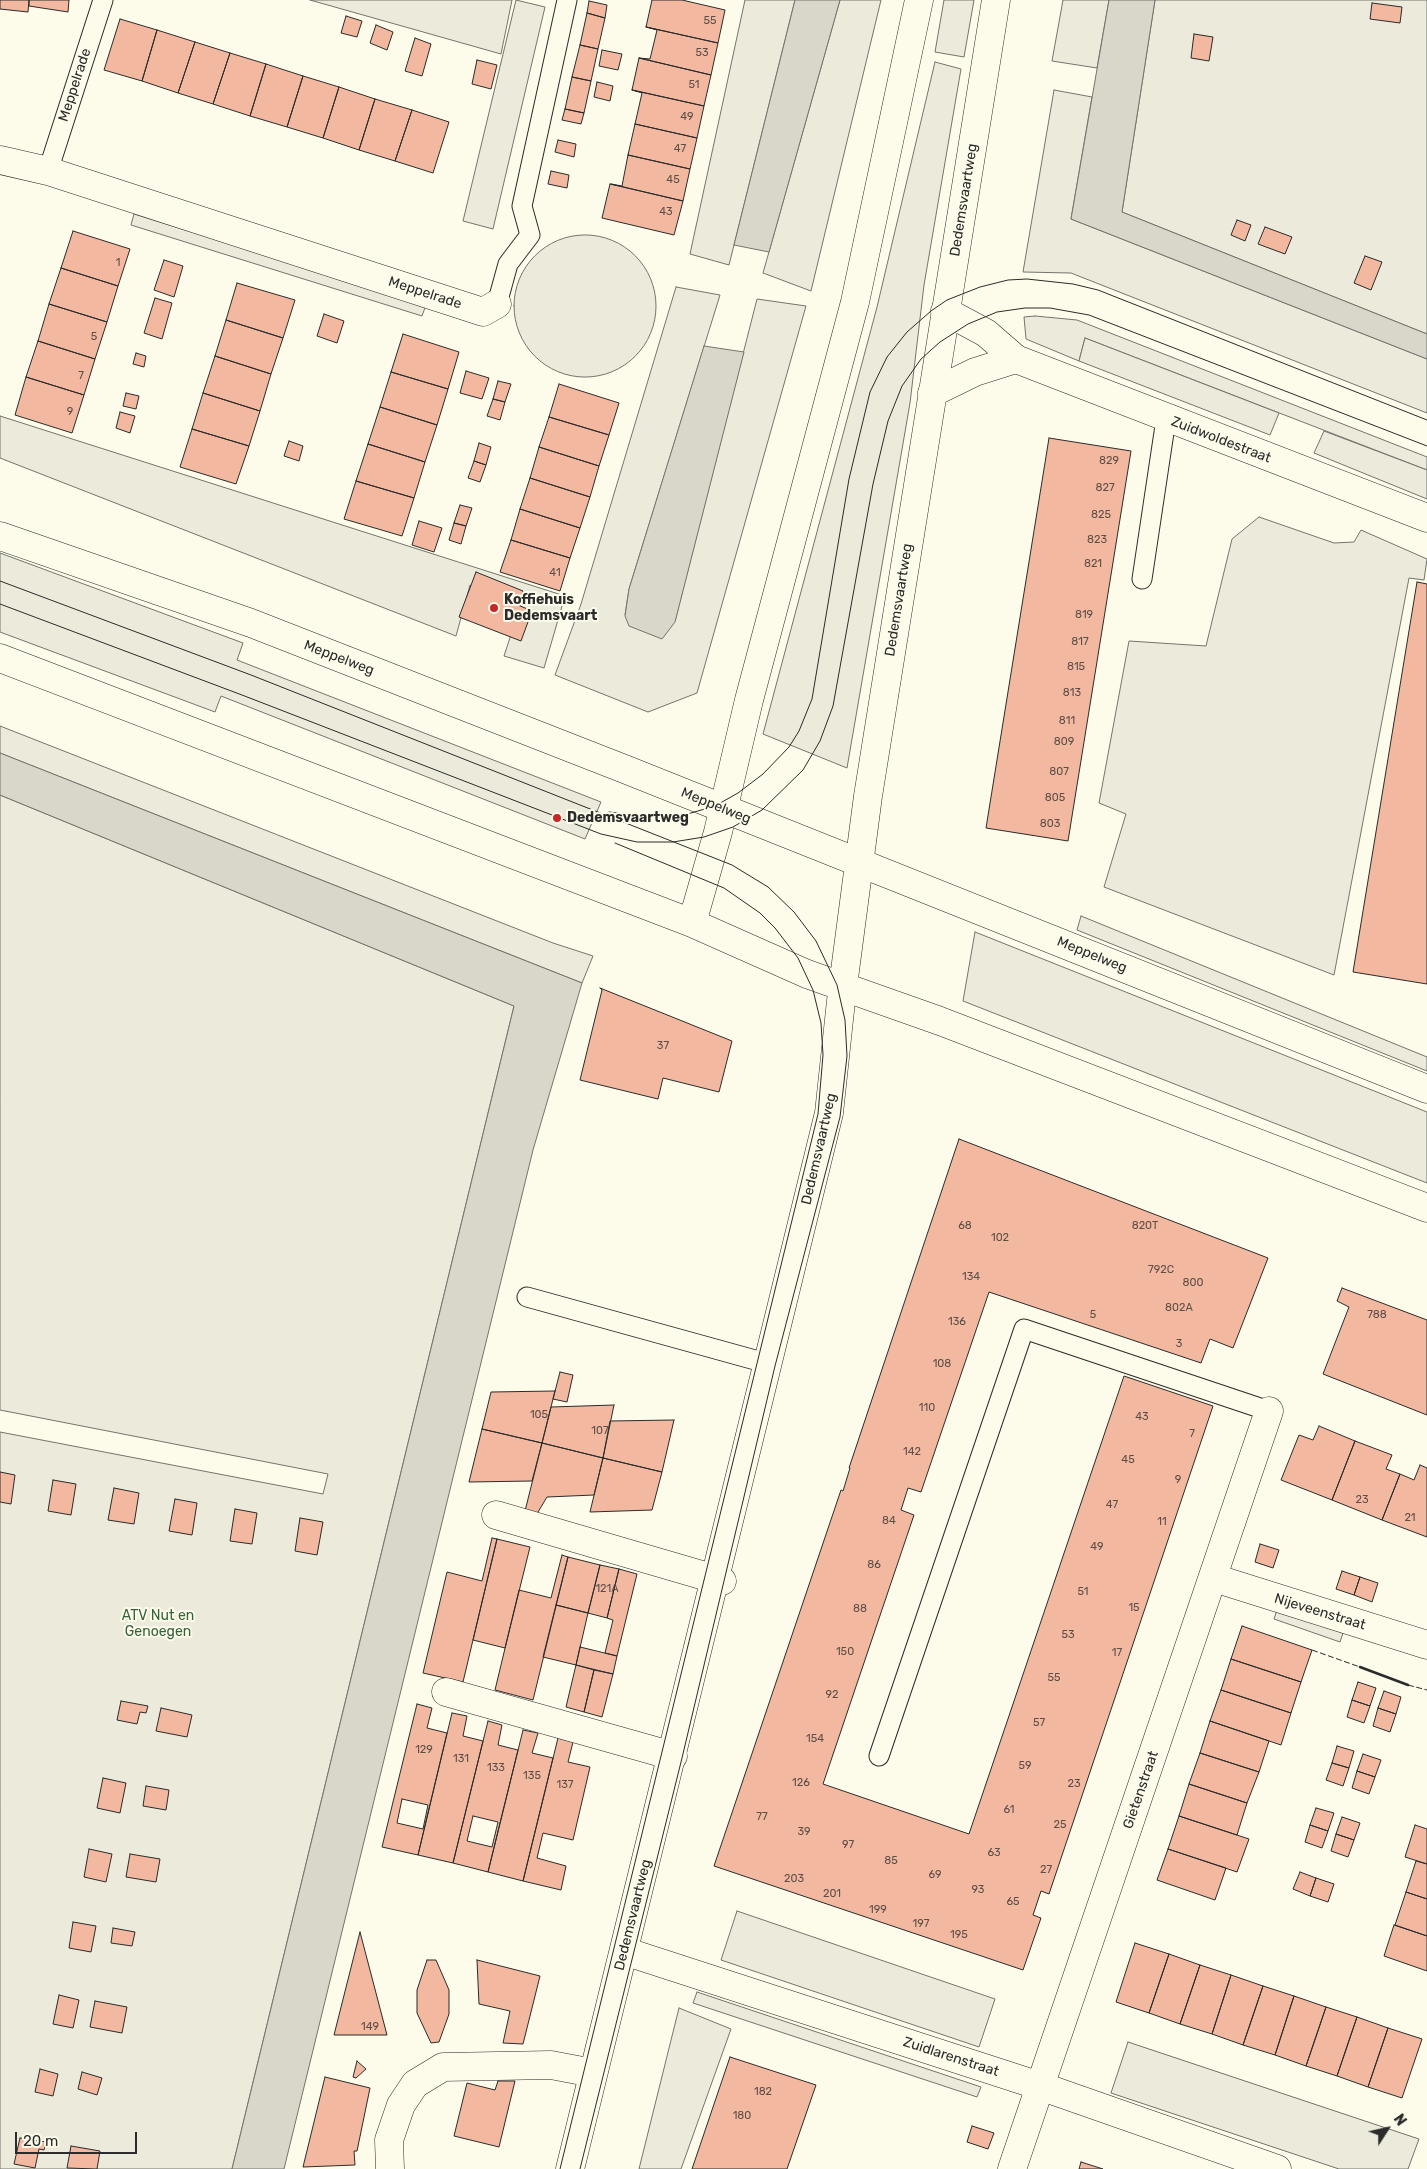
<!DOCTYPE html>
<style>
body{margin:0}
#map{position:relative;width:1427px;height:2169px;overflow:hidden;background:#fdfbea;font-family:Rubik,sans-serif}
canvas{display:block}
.north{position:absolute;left:1362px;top:2104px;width:50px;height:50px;-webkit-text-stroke:4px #fdfbea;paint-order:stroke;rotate:55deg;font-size:14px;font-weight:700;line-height:20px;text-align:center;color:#2b2b2b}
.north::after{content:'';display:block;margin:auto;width:18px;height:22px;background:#2b2b2b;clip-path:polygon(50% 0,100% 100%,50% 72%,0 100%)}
.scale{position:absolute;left:15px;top:2132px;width:122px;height:22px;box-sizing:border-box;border:2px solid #2b2b2b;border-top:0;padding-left:6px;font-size:15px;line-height:18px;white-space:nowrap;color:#2b2b2b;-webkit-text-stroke:4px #fdfbea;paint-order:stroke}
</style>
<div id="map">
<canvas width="1427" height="2169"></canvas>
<div class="north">N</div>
<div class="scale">20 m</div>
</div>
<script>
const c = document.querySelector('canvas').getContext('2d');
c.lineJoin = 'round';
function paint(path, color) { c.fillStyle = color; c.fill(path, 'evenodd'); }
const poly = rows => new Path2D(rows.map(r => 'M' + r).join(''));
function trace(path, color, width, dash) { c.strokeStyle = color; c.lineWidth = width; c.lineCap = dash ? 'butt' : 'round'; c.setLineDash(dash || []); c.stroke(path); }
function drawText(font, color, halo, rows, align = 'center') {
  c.font = font + ' Rubik,sans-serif'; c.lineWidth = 4; c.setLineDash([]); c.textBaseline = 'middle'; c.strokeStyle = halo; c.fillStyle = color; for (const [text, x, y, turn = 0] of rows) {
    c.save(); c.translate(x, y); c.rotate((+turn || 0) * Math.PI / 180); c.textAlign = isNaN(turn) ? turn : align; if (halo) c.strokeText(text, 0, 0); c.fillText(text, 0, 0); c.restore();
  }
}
const green = poly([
 [310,0,512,0,501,54,310,0],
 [745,0,795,0,729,265,690,254,745,0],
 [840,0,881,0,811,291,763,273,840,0],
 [944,0,974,0,964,57,935,52,944,0],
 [1063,0,1109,0,1097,68,1052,61,1063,0],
 [1155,0,1427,0,1427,334,1122,212,1155,0],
 [935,62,961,69,924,285,910,403,847,768,763,734,877,307,935,62],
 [1054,90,1092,97,1071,219,1427,359,1427,413,1071,273,1023,272,1054,90],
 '514 306a71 71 0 1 1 142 0a71 71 0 1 1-142 0Z',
 [676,287,720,295,629,589,625,615,675,621,757,299,806,306,697,693,648,712,555,675,581,604,676,287],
 [1035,316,1077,320,1427,457,1427,470,1085,338,1079,361,1026,339,1024,317,1035,316],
 [0,416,565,596,544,668,504,656,521,604,470,585,456,636,0,458,0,416],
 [1259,517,1334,543,1354,542,1361,530,1427,559,1424,580,1409,578,1334,975,1104,887,1126,814,1099,803,1129,641,1206,646,1232,539,1259,517],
 [0,553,243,643,237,660,601,802,585,839,221,696,215,712,0,632,0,553],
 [0,726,553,943,593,956,582,983,0,753,0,726],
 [0,795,514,1006,232,2169,0,2169,0,1432,323,1494,328,1474,0,1410,0,795],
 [975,932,1427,1112,1427,1183,963,1001,975,932],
 [737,1911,995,1999,979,2047,721,1960,737,1911],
 [679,2008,731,2029,681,2169,639,2169,679,2008],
 [1128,2042,1419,2139,1408,2169,1339,2169,1111,2093,1128,2042]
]);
const parking = poly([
 [516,0,545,7,493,229,463,221,516,0],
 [134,214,426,305,422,316,131,225,134,214],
 [1085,338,1279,413,1270,435,1079,361,1085,338],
 [1324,431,1427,470,1427,499,1314,453,1324,431],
 [1081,916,1427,1057,1427,1071,1077,930,1081,916],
 [1277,1610,1343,1633,1340,1642,1274,1619,1277,1610],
 [697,1992,981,2087,977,2097,693,2003,697,1992]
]);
const water = poly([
 [795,0,840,0,769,252,734,245,795,0],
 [1109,0,1155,0,1122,212,1427,334,1427,359,1071,219,1109,0],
 [704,346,744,352,675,622,662,639,629,626,625,616,629,589,704,346],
 [0,753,582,983,533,1150,284,2169,232,2169,514,1006,0,795,0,753]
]);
const building = poly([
 [0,0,29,0,28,12,0,9,0,0],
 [29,0,69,0,68,12,29,6,29,0],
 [652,0,682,0,725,10,718,43,646,27,652,0],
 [589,1,607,5,605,18,587,13,589,1],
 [1372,3,1402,7,1400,23,1370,19,1372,3],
 [587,13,605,18,598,49,580,45,587,13],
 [346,16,362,21,357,37,341,33,346,16],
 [120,19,157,30,142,81,104,70,120,19],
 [376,25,393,32,387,50,370,43,376,25],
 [646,27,718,43,711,75,639,58,650,59,657,30,646,27],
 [157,30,195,42,178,93,142,81,157,30],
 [1194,34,1213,37,1209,61,1191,58,1194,34],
 [415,38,431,44,422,76,405,71,415,38],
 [195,42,230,53,213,104,178,93,195,42],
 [580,45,598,49,591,81,572,77,580,45],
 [602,50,622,54,618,70,599,66,602,50],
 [230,53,266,64,250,116,213,104,230,53],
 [639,58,711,75,704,106,632,90,639,58],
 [477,60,497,65,491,89,472,84,477,60],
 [266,64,303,76,287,127,250,116,266,64],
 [303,76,339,87,323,138,287,127,303,76],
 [572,77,591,81,584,113,565,109,572,77],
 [597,82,613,86,610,101,594,97,597,82],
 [339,87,375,99,359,150,323,138,339,87],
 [632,90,704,106,697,138,635,124,642,93,632,90],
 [375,99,412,110,395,161,359,150,375,99],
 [565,109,584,113,581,124,562,120,565,109],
 [412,110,449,122,433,173,395,161,412,110],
 [635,124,697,138,690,169,628,155,635,124],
 [558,140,576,144,574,157,555,152,558,140],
 [628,155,690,169,683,201,611,184,622,186,628,155],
 [551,171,569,175,567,188,548,184,551,171],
 [610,184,683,201,674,235,602,218,610,184],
 [1237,220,1251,225,1245,241,1231,235,1237,220],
 [1265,227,1292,237,1285,254,1258,244,1265,227],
 [73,231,130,249,118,286,61,268,73,231],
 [1365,256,1382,262,1371,290,1354,283,1365,256],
 [164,260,183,266,174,297,154,290,164,260],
 [61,268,118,286,107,322,49,304,61,268],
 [237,283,295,300,283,338,226,320,237,283],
 [155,298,172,303,162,339,144,333,155,298],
 [49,304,107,322,95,359,38,341,49,304],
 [324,314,344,321,337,343,317,336,324,314],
 [226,320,283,338,271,374,215,356,226,320],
 [403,334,459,352,448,389,391,372,403,334],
 [38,341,95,359,84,395,26,377,38,341],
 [136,353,146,356,144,367,133,364,136,353],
 [215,356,271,374,260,411,203,393,215,356],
 [466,371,489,378,482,399,460,393,466,371],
 [391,372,448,389,437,425,380,407,391,372],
 [26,377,84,395,72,433,15,415,26,377],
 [498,381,511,384,505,402,493,399,498,381],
 [559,384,619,403,609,435,549,417,559,384],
 [126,393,139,396,136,409,123,406,126,393],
 [203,393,260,411,249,446,192,429,203,393],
 [493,399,505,402,500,420,487,416,493,399],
 [380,407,437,425,425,462,368,444,380,407],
 [120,412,135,416,130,433,116,428,120,412],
 [549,417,609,435,599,466,539,447,549,417],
 [192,429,249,446,236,484,180,467,192,429],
 [1049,438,1131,451,1068,841,986,828,1049,438],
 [289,441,303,446,299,461,284,456,289,441],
 [479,443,491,447,486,465,474,461,479,443],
 [368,444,425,462,414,498,356,481,368,444],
 [539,447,599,466,590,497,530,478,539,447],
 [474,461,486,465,480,482,468,478,474,461],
 [530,478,590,497,580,528,520,509,530,478],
 [356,481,414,498,402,536,344,519,356,481],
 [460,505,472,508,466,526,454,523,460,505],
 [520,509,580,528,570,558,511,540,520,509],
 [419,521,442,528,434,552,412,545,419,521],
 [454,523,466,526,461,544,449,540,454,523],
 [511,540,570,558,560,591,500,572,511,540],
 [476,572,523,591,518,605,532,611,521,641,459,617,476,572],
 [1417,582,1427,584,1427,984,1353,972,1417,582],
 [600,988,732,1041,719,1092,663,1078,658,1099,580,1080,602,990,600,988],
 [959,1139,1268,1258,1233,1348,1210,1339,1201,1363,989,1292,921,1492,908,1488,901,1510,914,1515,823,1784,969,1834,1124,1376,1213,1406,1049,1894,1041,1891,1033,1915,1041,1918,1023,1970,714,1866,841,1490,843,1491,850,1468,849,1468,959,1139],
 [1342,1288,1427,1320,1427,1415,1323,1374,1349,1307,1337,1301,1342,1288],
 [560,1372,573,1375,567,1402,553,1399,560,1372],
 [555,1391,542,1443,482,1429,491,1392,555,1391],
 [614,1405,603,1458,542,1443,551,1407,614,1405],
 [674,1420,662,1472,603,1458,610,1421,674,1420],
 [1319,1426,1355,1441,1332,1500,1281,1480,1299,1435,1313,1440,1319,1426],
 [482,1429,542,1443,532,1481,469,1482,482,1429],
 [1355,1441,1392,1455,1386,1469,1400,1474,1382,1520,1332,1500,1355,1441],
 [542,1443,603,1458,594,1495,547,1497,535,1517,524,1515,542,1443],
 [603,1458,662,1472,652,1510,590,1512,603,1458],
 [1420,1465,1427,1468,1427,1537,1382,1520,1400,1474,1414,1480,1420,1465],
 [0,1472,15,1475,11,1504,0,1502,0,1472],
 [53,1480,76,1484,71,1515,48,1511,53,1480],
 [114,1488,139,1493,134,1524,108,1520,114,1488],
 [175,1499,197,1503,192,1535,169,1531,175,1499],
 [235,1509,257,1513,252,1544,230,1541,235,1509],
 [300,1518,323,1522,317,1555,295,1551,300,1518],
 [492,1538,497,1539,463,1682,423,1673,447,1572,482,1581,492,1538],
 [497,1539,530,1547,505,1648,473,1640,497,1539],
 [1260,1544,1279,1550,1273,1568,1255,1562,1260,1544],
 [562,1555,568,1557,533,1700,495,1690,519,1590,551,1598,562,1555],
 [568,1557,600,1565,588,1613,556,1605,568,1557],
 [600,1565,619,1569,607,1618,588,1613,600,1565],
 [619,1569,637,1574,617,1656,605,1653,613,1620,607,1618,619,1569],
 [1342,1571,1360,1577,1354,1595,1336,1589,1342,1571],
 [1360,1577,1378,1583,1372,1602,1354,1595,1360,1577],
 [556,1605,588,1613,576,1665,543,1657,556,1605],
 [1242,1626,1312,1650,1301,1682,1231,1659,1242,1626],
 [580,1647,617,1656,613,1674,576,1665,580,1647],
 [1231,1659,1301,1682,1291,1713,1221,1690,1231,1659],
 [576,1665,594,1670,584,1712,566,1707,576,1665],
 [594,1670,613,1674,602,1717,584,1712,594,1670],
 [1358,1682,1376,1688,1370,1706,1352,1700,1358,1682],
 [1221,1690,1291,1713,1281,1745,1210,1721,1221,1690],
 [1384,1691,1401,1697,1396,1714,1378,1708,1384,1691],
 [1352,1700,1370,1706,1364,1723,1347,1717,1352,1700],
 [121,1701,148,1706,146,1713,140,1712,137,1724,117,1720,121,1701],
 [417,1704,432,1708,427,1728,447,1733,418,1855,382,1847,417,1704],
 [402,1799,428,1805,423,1829,397,1823,402,1799],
 [161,1708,192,1715,187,1737,156,1731,161,1708],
 [1378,1708,1396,1714,1390,1732,1373,1726,1378,1708],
 [452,1713,467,1716,463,1736,483,1741,453,1863,418,1855,452,1713],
 [488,1721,502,1725,498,1745,518,1750,488,1872,453,1863,488,1721],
 [473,1816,498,1822,492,1847,467,1841,473,1816],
 [1210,1721,1269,1741,1259,1772,1200,1753,1210,1721],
 [523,1730,538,1733,532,1753,553,1758,523,1881,488,1872,523,1730],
 [558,1738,573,1742,568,1762,590,1767,573,1840,543,1833,537,1858,566,1866,561,1890,523,1881,558,1738],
 [1337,1746,1354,1751,1349,1768,1332,1763,1337,1746],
 [1200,1753,1259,1772,1247,1803,1189,1784,1200,1753],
 [1363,1754,1381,1760,1375,1777,1357,1771,1363,1754],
 [1332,1763,1349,1768,1343,1786,1326,1780,1332,1763],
 [1357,1771,1375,1777,1369,1794,1352,1788,1357,1771],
 [103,1778,126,1783,120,1813,97,1808,103,1778],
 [1189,1784,1247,1803,1237,1835,1179,1816,1189,1784],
 [146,1786,169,1790,166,1810,143,1806,146,1786],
 [1316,1808,1334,1813,1328,1831,1310,1825,1316,1808],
 [1179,1816,1249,1839,1237,1872,1168,1849,1179,1816],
 [1342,1817,1360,1823,1354,1840,1336,1834,1342,1817],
 [1310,1825,1328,1831,1322,1848,1305,1842,1310,1825],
 [1415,1825,1427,1829,1427,1864,1405,1857,1415,1825],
 [1336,1834,1354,1840,1348,1857,1331,1851,1336,1834],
 [89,1849,112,1854,106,1882,84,1877,89,1849],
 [1168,1849,1226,1868,1215,1900,1157,1880,1168,1849],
 [130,1854,160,1859,156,1882,126,1877,130,1854],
 [1416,1861,1427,1864,1427,1899,1406,1892,1416,1861],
 [1300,1872,1316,1878,1310,1896,1293,1889,1300,1872],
 [1316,1878,1334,1884,1328,1902,1310,1896,1316,1878],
 [1406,1892,1427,1899,1427,1936,1395,1925,1406,1892],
 [73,1922,96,1926,91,1952,69,1948,73,1922],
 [1394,1925,1427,1936,1427,1971,1384,1956,1394,1925],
 [113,1928,135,1932,132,1946,111,1943,113,1928],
 [360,1932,387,2035,334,2035,360,1932],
 [1135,1943,1169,1954,1149,2013,1116,2002,1135,1943],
 [1169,1954,1200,1965,1180,2024,1149,2013,1169,1954],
 [427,1960,436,1960,449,1990,449,2014,439,2042,431,2043,417,2013,417,1990,427,1960],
 [477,1960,540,1976,523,2044,503,2043,510,2011,479,2004,477,1960],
 [1200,1965,1231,1975,1212,2034,1180,2024,1200,1965],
 [1231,1975,1263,1986,1243,2045,1212,2034,1231,1975],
 [1263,1986,1294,1996,1275,2055,1243,2045,1263,1986],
 [59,1995,79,2000,73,2028,53,2024,59,1995],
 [1294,1996,1326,2007,1306,2066,1275,2055,1294,1996],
 [95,2001,127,2007,122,2033,90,2027,95,2001],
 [1326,2007,1357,2017,1337,2076,1306,2066,1326,2007],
 [1357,2017,1388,2028,1368,2087,1337,2076,1357,2017],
 [1388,2028,1422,2039,1402,2098,1368,2087,1388,2028],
 [730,2057,816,2085,787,2169,692,2169,730,2057],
 [357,2061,366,2069,356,2078,353,2077,357,2061],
 [40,2069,58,2074,53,2096,35,2092,40,2069],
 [82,2072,102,2078,97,2095,78,2089,82,2072],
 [325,2077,370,2088,357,2151,354,2151,355,2165,303,2167,325,2077],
 [498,2081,515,2081,499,2147,454,2136,467,2083,495,2090,498,2081],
 [972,2126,994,2133,988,2149,967,2142,972,2126],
 [20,2138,46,2142,44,2150,39,2149,35,2168,14,2164,20,2138],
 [71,2146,100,2151,97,2169,67,2168,71,2146],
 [1081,2162,1103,2169,1079,2169,1081,2162]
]);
const lane = poly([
 [48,171,103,0],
 [497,304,508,264,530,235,522,206,567,0],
 [1142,579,1166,419],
 [527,1297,766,1363],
 [879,1756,1024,1329,1269,1411]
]);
const street = poly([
 [0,160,48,171,483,312,497,304],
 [945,311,986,333,1016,359,1427,518],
 [932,393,975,372,1016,359],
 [496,1515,722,1581],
 [1214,1578,1427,1645],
 [446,1692,673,1756],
 [624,1951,1040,2086,1277,2169],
 [390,2169,389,2140,401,2105,415,2084,443,2067,551,2065,593,2073],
 [1012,2169,1269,1411]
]);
const secondary = poly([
 [0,536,251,623,627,770,1427,1089],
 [0,658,692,923,807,974,940,1021,1427,1208],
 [692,923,718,832,749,700,855,302,919,0],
 [570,2169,829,1113,841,1001,868,796,996,0]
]);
const tram = poly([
 [0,581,251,675,732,865,768,887,794,912,816,941,837,985,845,1020,847,1056,840,1117,775,1366,682,1758,580,2169],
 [0,604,242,695,601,834,637,842,673,842,704,837,733,827,762,810,803,770,820,741,833,706,873,484,888,421,902,386,921,359,940,342,968,324,997,312,1025,308,1050,308,1089,315,1427,446],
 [609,812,663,818,684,815,715,806,738,793,763,774,789,747,799,731,812,699,849,479,870,392,887,357,907,332,931,311,947,300,980,287,1008,280,1027,279,1073,284,1098,290,1427,420],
 [560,2169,818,1114,823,1055,821,1023,813,990,798,958,775,928,760,913,724,888,615,843]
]);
const fence = poly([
 [1312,1650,1360,1667],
 [1408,1685,1427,1690]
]);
const wall = poly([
 [1360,1667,1408,1685]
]);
const markers = [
 [494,608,5,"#c62828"],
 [557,818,5,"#c62828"]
];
const numberNames = [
 ["55",710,21],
 ["53",702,53],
 ["51",694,85],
 ["49",687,117],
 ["47",680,149],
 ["45",673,180],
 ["43",666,212],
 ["1",118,263],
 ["5",94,337],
 ["7",81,376],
 ["9",70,412],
 ["829",1109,461],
 ["827",1105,488],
 ["825",1101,515],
 ["823",1097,540],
 ["821",1093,564],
 ["41",555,573],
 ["819",1084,615],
 ["817",1080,642],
 ["815",1076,667],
 ["813",1072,693],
 ["811",1067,721],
 ["809",1064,742],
 ["807",1059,772],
 ["805",1055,798],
 ["803",1050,824],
 ["37",663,1046],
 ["68",965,1226],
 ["820T",1145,1226],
 ["102",1000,1238],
 ["792C",1161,1270],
 ["134",971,1277],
 ["800",1193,1283],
 ["802A",1179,1308],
 ["5",1093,1315],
 ["788",1377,1315],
 ["136",957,1322],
 ["3",1179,1344],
 ["108",942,1364],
 ["110",927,1408],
 ["105",539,1415],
 ["43",1142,1417],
 ["107",600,1431],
 ["7",1192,1434],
 ["142",912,1452],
 ["45",1128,1460],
 ["9",1178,1480],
 ["23",1362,1500],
 ["47",1112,1505],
 ["21",1410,1518],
 ["84",889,1521],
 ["11",1162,1522],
 ["49",1097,1547],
 ["86",874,1565],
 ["121A",607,1589],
 ["51",1083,1592],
 ["15",1134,1608],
 ["88",860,1609],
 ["53",1068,1635],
 ["150",845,1652],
 ["17",1117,1653],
 ["55",1054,1678],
 ["92",832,1695],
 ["57",1039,1723],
 ["154",815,1739],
 ["129",424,1750],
 ["131",461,1759],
 ["59",1025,1766],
 ["133",496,1768],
 ["135",532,1776],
 ["126",801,1783],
 ["23",1074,1784],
 ["137",565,1785],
 ["61",1009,1810],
 ["77",762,1817],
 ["25",1060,1825],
 ["39",804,1832],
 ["97",848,1845],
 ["63",994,1853],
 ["85",891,1861],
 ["27",1046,1870],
 ["69",935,1875],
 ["203",794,1879],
 ["93",978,1890],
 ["201",832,1894],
 ["65",1013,1902],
 ["199",878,1910],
 ["197",921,1924],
 ["195",959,1935],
 ["149",370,2027],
 ["182",763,2092],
 ["180",742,2116]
];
const streetNames = [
 ["Meppelrade",75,85,-72],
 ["Dedemsvaartweg",964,200,-81],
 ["Meppelrade",425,293,18],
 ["Zuidwoldestraat",1221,440,21],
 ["Dedemsvaartweg",899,600,-81],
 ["Meppelweg",339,658,21],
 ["Meppelweg",716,806,22],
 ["Meppelweg",1092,955,22],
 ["Dedemsvaartweg",819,1149,-77],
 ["Nijeveenstraat",1320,1612,17],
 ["Gietenstraat",1141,1790,-71],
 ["Dedemsvaartweg",633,1915,-76],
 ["Zuidlarenstraat",951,2057,18]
];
const poiNames = [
 ["Koffiehuis",504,600],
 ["Dedemsvaart",504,616],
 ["Dedemsvaartweg",567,818]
];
const parkNames = [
 ["ATV Nut en",158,1616],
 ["Genoegen",158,1632]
];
paint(green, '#ecebdb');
trace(green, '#74746e', 1);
paint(parking, '#eceadb');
trace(parking, '#74746e', 1);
paint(water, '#d8d7c9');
trace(water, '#74746e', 1);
paint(building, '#f2b8a0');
trace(building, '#2b2b2b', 1);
trace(lane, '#2b2b2b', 21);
trace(street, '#2b2b2b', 29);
trace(secondary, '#2b2b2b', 29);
trace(lane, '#fdfbea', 19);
trace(street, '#fdfbea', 28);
trace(secondary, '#fdfbea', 28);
trace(tram, '#2b2b2b', 1);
trace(fence, '#2b2b2b', 1, [6, 2.5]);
trace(wall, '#2b2b2b', 2.5);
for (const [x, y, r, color] of markers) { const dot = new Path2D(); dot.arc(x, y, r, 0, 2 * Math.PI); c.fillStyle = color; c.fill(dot); trace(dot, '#fdfbea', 2); }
drawText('11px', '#5d4e48', null, numberNames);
drawText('14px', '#2b2b2b', '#fdfbea', streetNames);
drawText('bold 14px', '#2b2b2b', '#fdfbea', poiNames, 'left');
drawText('14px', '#34623c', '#fdfbea', parkNames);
</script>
